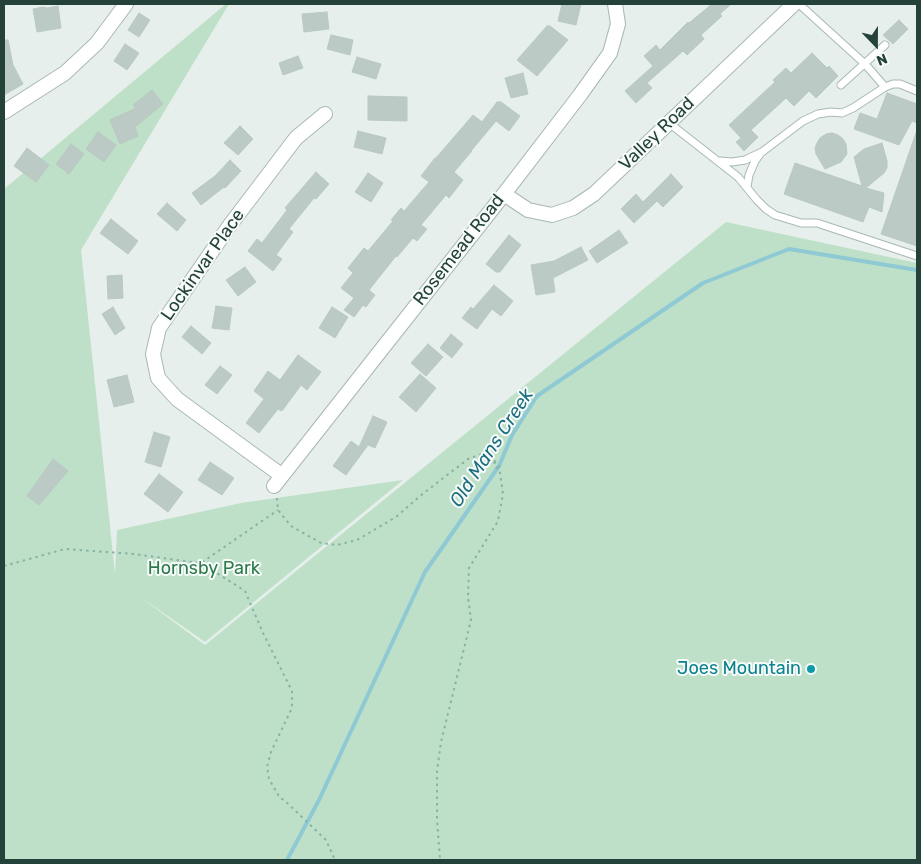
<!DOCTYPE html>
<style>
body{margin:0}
#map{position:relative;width:921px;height:864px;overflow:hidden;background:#e6efeb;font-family:Rubik,sans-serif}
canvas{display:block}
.frame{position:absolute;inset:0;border:5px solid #24423a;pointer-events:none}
.north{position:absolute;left:851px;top:20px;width:50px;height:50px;-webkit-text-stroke:4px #f7fbf9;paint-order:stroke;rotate:158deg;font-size:14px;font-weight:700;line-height:20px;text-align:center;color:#24423a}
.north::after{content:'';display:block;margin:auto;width:18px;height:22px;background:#24423a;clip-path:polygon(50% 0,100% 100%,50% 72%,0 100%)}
</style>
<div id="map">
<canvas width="921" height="864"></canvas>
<div class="frame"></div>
<div class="north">N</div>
</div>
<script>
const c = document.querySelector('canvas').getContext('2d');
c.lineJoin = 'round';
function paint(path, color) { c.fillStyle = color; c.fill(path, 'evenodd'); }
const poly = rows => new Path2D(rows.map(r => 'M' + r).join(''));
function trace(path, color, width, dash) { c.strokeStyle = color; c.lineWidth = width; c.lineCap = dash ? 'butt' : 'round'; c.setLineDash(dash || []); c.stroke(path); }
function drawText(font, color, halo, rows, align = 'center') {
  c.font = font + ' Rubik,sans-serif'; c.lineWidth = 4; c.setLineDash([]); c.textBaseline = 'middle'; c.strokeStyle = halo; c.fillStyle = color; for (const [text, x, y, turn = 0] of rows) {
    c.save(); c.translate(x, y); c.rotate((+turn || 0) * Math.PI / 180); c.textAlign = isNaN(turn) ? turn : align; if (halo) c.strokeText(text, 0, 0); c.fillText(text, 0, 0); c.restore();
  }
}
const green = poly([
 [226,4,229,4,81,250,115,574,117,530,241,503,403,480,205,642,139,596,205,645,726,222,917,263,917,860,4,860,4,189]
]);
const stream = poly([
 [287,860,319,800,425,572,499,466,512,435,537,396,703,283,789,249,917,270]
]);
const building = poly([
 [562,4,581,4,576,25,558,21,562,4],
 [712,4,731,4,720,14,722,16,701,35,704,39,687,55,683,51,647,83,652,88,636,103,625,91,653,66,644,56,656,45,660,50,688,22,689,23,712,4],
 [58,6,61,28,37,32,33,9,43,7,47,8,58,6],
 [327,12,329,29,304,32,302,14,327,12],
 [139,13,150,20,139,37,128,30,139,13],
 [899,20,908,29,893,44,883,35,899,20],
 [547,26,550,26,568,40,537,76,517,60,547,26],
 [331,35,353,40,350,55,327,49,331,35],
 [4,40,8,40,13,65,23,84,4,95,4,40],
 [125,44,139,53,127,70,114,61,125,44],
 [812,53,827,68,829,66,838,76,816,98,809,91,794,106,786,98,751,130,758,137,744,151,736,142,741,138,729,125,775,82,773,80,786,68,791,73,812,53],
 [298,56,303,68,283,75,279,63,298,56],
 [357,57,381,64,376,79,352,72,357,57],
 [523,73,528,94,511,98,505,78,523,73],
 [152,90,163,104,135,127,138,136,120,144,110,120,136,108,133,105,152,90],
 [887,93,917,104,917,123,912,121,899,145,854,129,860,113,877,119,887,93],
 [368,96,407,97,407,121,368,120,368,96],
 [497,102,501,102,520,116,509,131,496,121,471,151,472,151,454,172,463,180,449,198,446,195,421,225,427,229,417,241,413,238,397,257,396,256,369,290,375,295,366,307,363,305,354,317,344,310,354,298,341,288,353,273,348,268,364,248,368,251,393,221,391,220,401,208,404,211,429,182,421,176,435,158,436,158,473,115,482,122,497,102],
 [240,126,253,139,238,155,224,143,240,126],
 [358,131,386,138,382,154,354,147,358,131],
 [98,132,116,145,104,162,86,149,98,132],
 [832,133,838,135,843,139,846,144,847,154,841,162,825,169,816,154,815,148,817,143,820,138,826,134,832,133],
 [916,133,917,133,917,246,881,234,916,133],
 [882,143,887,161,887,168,884,173,866,188,884,193,882,212,869,207,863,222,784,194,795,163,862,186,854,157,864,149,882,143],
 [71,144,84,154,69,174,56,164,71,144],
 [27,148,49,165,36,182,14,166,27,148],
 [230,160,241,171,225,188,224,187,201,205,192,193,215,176,230,160],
 [316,172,329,184,316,199,314,198,289,229,293,232,276,255,282,259,273,271,248,251,257,239,262,243,287,210,285,208,316,172],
 [368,173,383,183,371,202,355,192,368,173],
 [671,174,683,187,663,207,657,201,634,223,621,209,636,194,643,202,671,174],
 [167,203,186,220,177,231,157,214,167,203],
 [111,219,138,241,128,254,100,233,111,219],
 [619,230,628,243,597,263,589,251,619,230],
 [509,235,521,245,500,272,496,272,486,264,509,235],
 [581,247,588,260,553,278,555,292,536,295,531,265,554,261,581,247],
 [245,267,256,282,238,296,226,280,245,267],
 [122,275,123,298,108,299,107,276,122,275],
 [494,285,513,301,501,316,492,309,477,329,462,318,471,307,473,309,494,285],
 [216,306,232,308,229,330,212,328,216,306],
 [113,307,125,328,115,335,102,314,113,307],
 [332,307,348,317,335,338,319,328,332,307],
 [191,326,211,343,202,354,182,337,191,326],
 [451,334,463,344,452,358,440,348,451,334],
 [428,344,443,357,426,376,411,363,428,344],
 [298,355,321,372,307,390,301,385,282,411,278,409,259,433,246,423,264,399,254,391,268,371,280,380,298,355],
 [220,366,232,375,217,394,205,385,220,366],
 [420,374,436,388,416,412,399,397,420,374],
 [127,375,134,402,114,407,107,380,127,375],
 [373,416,387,422,375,448,368,445,346,475,333,466,351,441,359,447,373,416],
 [154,432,170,437,161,467,145,462,154,432],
 [53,459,68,471,39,505,27,496,53,459],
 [210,462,234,478,222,495,198,480,210,462],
 [159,474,183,492,168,512,144,494,159,474]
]);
const path = poly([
 [496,462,494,463,498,470,499,469],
 [277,498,278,510,291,526,321,543,337,545,357,540,396,517,420,496,468,459,487,452,499,466,503,494,498,521,469,568,468,597,471,620,441,742,437,771,437,819,440,860],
 [201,563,245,591,263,633,292,691,292,708,271,752,267,767,269,779,280,798,284,800,326,840,335,860],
 [4,566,65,549,134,554,184,561,201,563,278,510]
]);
const service = poly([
 [799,4,865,64,885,87],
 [841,85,885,45],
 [669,123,738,177,757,200,766,209,775,215,801,223,817,223,917,256],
 [720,161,732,162,745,160,762,152,803,121,818,114,831,112,842,113,853,108,885,87,893,84,900,84,917,91],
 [747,187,749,175,755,161,760,154]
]);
const minor = poly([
 [4,112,65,73,97,43,126,4],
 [504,194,528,210,552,215,573,208,594,194,794,4],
 [281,475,177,399,158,378,153,354,159,328,230,225,296,138,325,114],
 [274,486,504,194,580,95,610,53,618,24,615,4]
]);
const markers = [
 [811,669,5,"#0f9aa8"]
];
const streetNames = [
 ["Valley Road",657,134,-44],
 ["Rosemead Road",459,250,-52],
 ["Lockinvar Place",203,265,-55]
];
const parkNames = [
 ["Hornsby Park",204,569]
];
const cultureNames = [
 ["Joes Mountain",801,669]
];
const waterNames = [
 ["Old Mans Creek",492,448,-57]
];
paint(green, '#bfe0c8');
trace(stream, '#8ec9d4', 4);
paint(building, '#bbcac4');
trace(building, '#b8c9c2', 1);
trace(service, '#a8b8b2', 9);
trace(minor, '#a8b8b2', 16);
trace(path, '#86b3a5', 2, [2.5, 4]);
trace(service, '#fff', 7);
trace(minor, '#fff', 14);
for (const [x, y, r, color] of markers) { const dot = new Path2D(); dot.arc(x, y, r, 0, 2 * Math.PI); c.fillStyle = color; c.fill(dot); trace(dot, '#f7fbf9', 2); }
drawText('18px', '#24423a', '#f7fbf9', streetNames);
drawText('18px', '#2d7a4b', '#f7fbf9', parkNames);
drawText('18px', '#0d838f', '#f7fbf9', cultureNames, 'right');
drawText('italic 19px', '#1c6f80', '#f7fbf9', waterNames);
</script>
